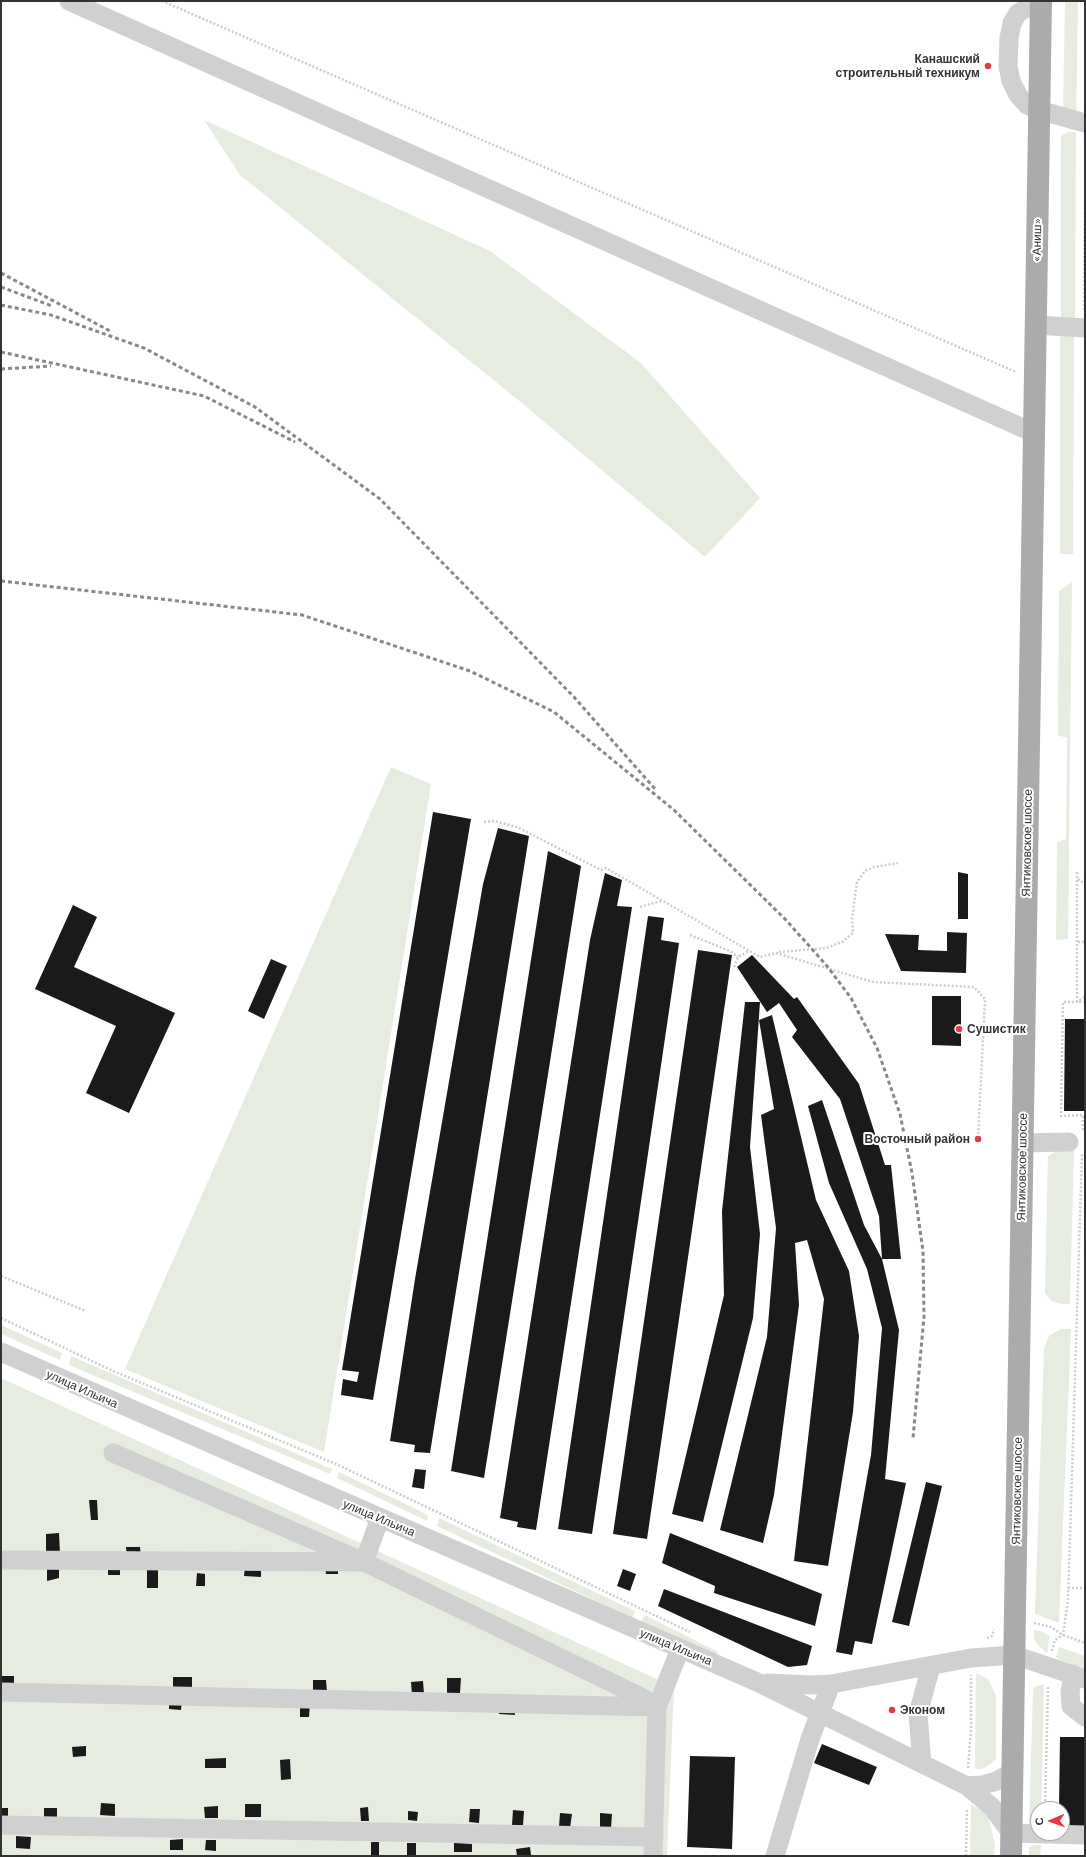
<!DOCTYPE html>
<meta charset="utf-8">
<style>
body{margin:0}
#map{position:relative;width:1086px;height:1857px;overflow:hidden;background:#fff;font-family:Barlow,sans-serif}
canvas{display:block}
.frame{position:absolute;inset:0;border:2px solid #333;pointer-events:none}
.north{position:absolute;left:1030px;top:1801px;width:40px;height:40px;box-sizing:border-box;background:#fff;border:1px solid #adadad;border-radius:50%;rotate:268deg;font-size:11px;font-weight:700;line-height:16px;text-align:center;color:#333}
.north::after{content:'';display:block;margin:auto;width:14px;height:18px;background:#e63946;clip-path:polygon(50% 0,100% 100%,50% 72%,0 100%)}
</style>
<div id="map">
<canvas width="1086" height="1857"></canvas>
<div class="frame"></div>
<div class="north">С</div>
</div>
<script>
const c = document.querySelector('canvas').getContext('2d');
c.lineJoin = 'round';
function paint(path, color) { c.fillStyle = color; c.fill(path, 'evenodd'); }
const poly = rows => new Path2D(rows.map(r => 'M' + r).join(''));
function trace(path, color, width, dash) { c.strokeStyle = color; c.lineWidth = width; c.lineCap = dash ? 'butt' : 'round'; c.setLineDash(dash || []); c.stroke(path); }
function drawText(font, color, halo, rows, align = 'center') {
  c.font = font + ' Barlow,sans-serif'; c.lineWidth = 4; c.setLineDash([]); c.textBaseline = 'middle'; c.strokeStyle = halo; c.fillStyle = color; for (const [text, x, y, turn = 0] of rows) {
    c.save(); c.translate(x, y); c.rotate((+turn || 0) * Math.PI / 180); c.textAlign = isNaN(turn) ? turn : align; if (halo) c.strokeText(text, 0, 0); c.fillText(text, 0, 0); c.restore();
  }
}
const green = poly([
 [1065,1,1078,1,1076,116,1063,112],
 [204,120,490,251,641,363,760,498,705,557,528,408,240,175],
 [1068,132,1076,132,1075,319,1061,318,1061,136],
 [1074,330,1073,554,1060,554,1060,334],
 [1072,582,1068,939,1056,940,1057,842,1066,839,1067,738,1058,735,1059,591],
 [391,767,431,784,324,1452,125,1369],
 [1062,1148,1074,1149,1070,1304,1062,1304,1051,1301,1045,1293,1048,1156],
 [1,1325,62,1353,60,1360,1,1334],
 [1061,1329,1071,1329,1059,1623,1035,1614,1044,1349,1049,1336],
 [71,1356,332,1469,330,1474,69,1365],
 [1,1378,674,1687,667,1856,1,1856],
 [339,1472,428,1515,427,1521,337,1478],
 [439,1518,635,1611,632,1618,437,1526],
 [645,1615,718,1652,715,1656,641,1622],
 [1034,1630,1043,1632,1050,1636,1047,1653,1036,1643,1034,1637],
 [1059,1647,1085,1656,1085,1669,1060,1660,1056,1657],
 [976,1673,988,1679,996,1696,996,1759,983,1769,975,1769],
 [1044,1684,1041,1809,1038,1809,1038,1829,1029,1825,1033,1690,1034,1687],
 [971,1804,988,1814,995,1845,994,1856,970,1856],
 [1034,1845,1041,1845,1040,1856,1029,1856,1029,1848]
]);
const building = poly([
 [433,812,471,819,373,1400,341,1395,343,1379,357,1382,359,1372,342,1370],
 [498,828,529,836,430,1453,414,1452,415,1445,390,1441,415,1279,483,884],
 [548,851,581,866,484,1478,451,1471],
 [958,872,968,874,968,919,958,919],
 [605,873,622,880,617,906,632,907,536,1530,517,1527,518,1522,500,1518,590,940],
 [73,905,97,917,74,967,175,1013,129,1113,86,1093,116,1026,35,989],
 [648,916,664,918,661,940,679,943,592,1534,558,1529],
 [947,932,967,933,966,973,901,971,885,934,919,935,918,950,947,951],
 [698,950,732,955,647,1539,613,1534],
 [752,955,794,999,797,997,859,1084,885,1165,891,1165,901,1259,882,1259,879,1216,840,1099,792,1037,797,1030,779,1003,767,1012,737,967],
 [271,959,287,966,264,1019,248,1011],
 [932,996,961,996,961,1046,932,1045],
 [745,1002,760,1002,750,1147,760,1234,753,1318,703,1522,672,1514,724,1295,722,1211],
 [772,1015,816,1200,849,1271,859,1336,853,1412,828,1566,794,1561,824,1299,807,1240,795,1243,799,1305,774,1495,763,1543,720,1530,767,1337,776,1228,761,1115,774,1109,759,1020],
 [1065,1019,1085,1019,1085,1111,1064,1111],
 [822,1100,864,1225,882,1259,899,1330,885,1479,906,1483,872,1644,855,1641,852,1655,836,1652,871,1455,882,1328,867,1269,829,1183,808,1106],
 [415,1469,426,1470,424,1489,412,1487],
 [926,1482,942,1486,909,1626,892,1622],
 [89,1500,97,1500,98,1520,91,1520],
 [59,1533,60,1554,46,1554,46,1534],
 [670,1533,822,1594,815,1626,714,1593,715,1586,662,1563],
 [126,1547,140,1547,141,1557,127,1557],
 [120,1566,120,1575,108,1575,108,1567],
 [245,1567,261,1567,261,1577,244,1576],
 [325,1567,338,1567,338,1574,326,1574],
 [47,1568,59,1569,59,1578,47,1581],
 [147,1569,158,1569,158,1588,147,1588],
 [623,1569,636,1574,630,1591,617,1586],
 [197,1573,205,1574,205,1586,196,1586],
 [664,1589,812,1646,807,1665,788,1667,658,1606],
 [1,1676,14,1676,14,1688,1,1688],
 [173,1677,192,1677,192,1690,173,1690],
 [447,1678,461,1678,460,1693,447,1693],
 [313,1680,326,1680,327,1692,313,1692],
 [423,1681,424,1694,412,1695,411,1682],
 [169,1700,182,1701,181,1710,169,1709],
 [300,1703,310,1703,309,1717,300,1717],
 [499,1706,515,1707,515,1715,499,1714],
 [1060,1737,1085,1737,1085,1827,1062,1827,1062,1809,1059,1809],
 [822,1744,877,1767,869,1785,814,1763],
 [86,1746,86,1756,73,1757,72,1747],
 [690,1756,735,1757,732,1849,687,1847],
 [226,1758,226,1768,205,1768,205,1759],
 [290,1759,291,1779,281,1780,280,1760],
 [101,1803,115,1804,115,1816,100,1815],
 [245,1804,261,1804,261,1817,245,1817],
 [218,1806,218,1818,205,1818,204,1807],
 [368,1807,369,1821,361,1821,360,1808],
 [1,1808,8,1808,8,1821,1,1821],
 [44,1808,57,1808,57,1817,44,1817],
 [470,1809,480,1809,479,1823,469,1822],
 [513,1810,524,1811,523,1825,512,1825],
 [408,1811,418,1812,417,1821,408,1820],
 [560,1813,572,1814,570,1828,559,1827],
 [600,1813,612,1814,611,1828,600,1827],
 [16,1836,31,1837,30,1849,16,1848],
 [183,1839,183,1850,170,1850,170,1840],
 [206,1840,216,1840,216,1851,205,1850],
 [371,1842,379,1842,379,1856,371,1856],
 [407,1843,416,1843,416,1856,407,1856],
 [454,1843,472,1844,472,1852,454,1852],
 [530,1847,531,1855,517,1856,516,1849]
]);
const path = poly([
 [162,1,1016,372],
 [1084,310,1085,199],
 [484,822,494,821,517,827,601,870,606,868,760,957,776,953,873,982,974,987,985,999,978,1139],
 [1077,872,1077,1002,1085,1002],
 [1078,879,1085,884],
 [640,907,661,901],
 [690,935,730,951,738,957],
 [1078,942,1085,942],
 [779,952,826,948,842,942,853,933,852,918,857,882,865,871,874,867,898,863],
 [734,967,738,957,749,951],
 [1083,1130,1083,1115,1061,1116,1063,1002,1077,1002,1085,997],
 [1,1276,86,1311],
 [1,1318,113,1371,336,1464,690,1632],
 [1068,1588,1085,1588],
 [1034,1623,1051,1627,1063,1635,1085,1643],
 [987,1638,992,1636,994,1629],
 [1052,1651,1055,1640,1063,1635,1068,1600,1082,1153],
 [968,1768,971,1731,971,1675],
 [1045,1809,1048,1686],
 [966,1856,967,1809]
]);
const minor = poly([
 [69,1,1034,433],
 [1040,7,1029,7,1018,13,1012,23,1009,38,1008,66,1011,81,1018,95,1027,105,1039,110,1085,123],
 [1035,325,1085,328],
 [1022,1143,1069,1142],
 [1,1352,757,1682,967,1786,992,1807,1011,1833,1085,1835],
 [113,1453,364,1562,639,1696,656,1706],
 [1,1560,364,1562,380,1518],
 [1073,1674,1070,1692,1071,1706,1085,1717],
 [768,1683,811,1685,831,1684,971,1658,1014,1655,1085,1679],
 [1,1692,657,1707],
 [922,1764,918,1714,931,1666],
 [967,1786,982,1785,997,1781,1012,1772],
 [1,1825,654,1837],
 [653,1856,657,1707,680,1649],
 [775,1856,810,1739,831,1684]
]);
const major = poly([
 [1011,1856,1041,1]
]);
const rail = poly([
 [1,273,110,331],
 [1,287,52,306],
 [1,305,51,315,144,348,255,407,380,499,574,697,656,790],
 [1,352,204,396,295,442],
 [1,369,51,366],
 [1,581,302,615,470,671,554,712,674,810,786,920,827,966,851,998,877,1048,900,1114,912,1173,923,1251,924,1317,913,1438]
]);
const markers = [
 [988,66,4,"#e63946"],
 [959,1029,4,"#e63946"],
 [978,1139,4,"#e63946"],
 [892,1710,4,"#e63946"]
];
const poiNames = [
 ["Канашский",980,59],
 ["строительный техникум",980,73],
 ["Сушистик",967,1029,"left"],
 ["Восточный район",970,1139],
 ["Эконом",900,1710,"left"]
];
const streetNames = [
 ["«Аниш»",1037,240,-89],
 ["Янтиковское шоссе",1027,843,-89],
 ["Янтиковское шоссе",1022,1167,-89],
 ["улица Ильича",82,1389,24],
 ["Янтиковское шоссе",1017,1491,-89],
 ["улица Ильича",379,1518,23],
 ["улица Ильича",676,1647,23]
];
paint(green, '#e6ecdf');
paint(building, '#1a1a1a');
trace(path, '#cdcdcd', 2.5, [2, 2]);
trace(minor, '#d0d0d0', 19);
trace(major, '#ababab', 22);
trace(rail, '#888', 3, [4, 3]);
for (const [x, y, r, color] of markers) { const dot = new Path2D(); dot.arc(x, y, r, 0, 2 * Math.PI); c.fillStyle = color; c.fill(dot); trace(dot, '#fff', 1.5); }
drawText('bold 12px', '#333', '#fff', poiNames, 'right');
drawText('12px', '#333', '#fff', streetNames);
</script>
